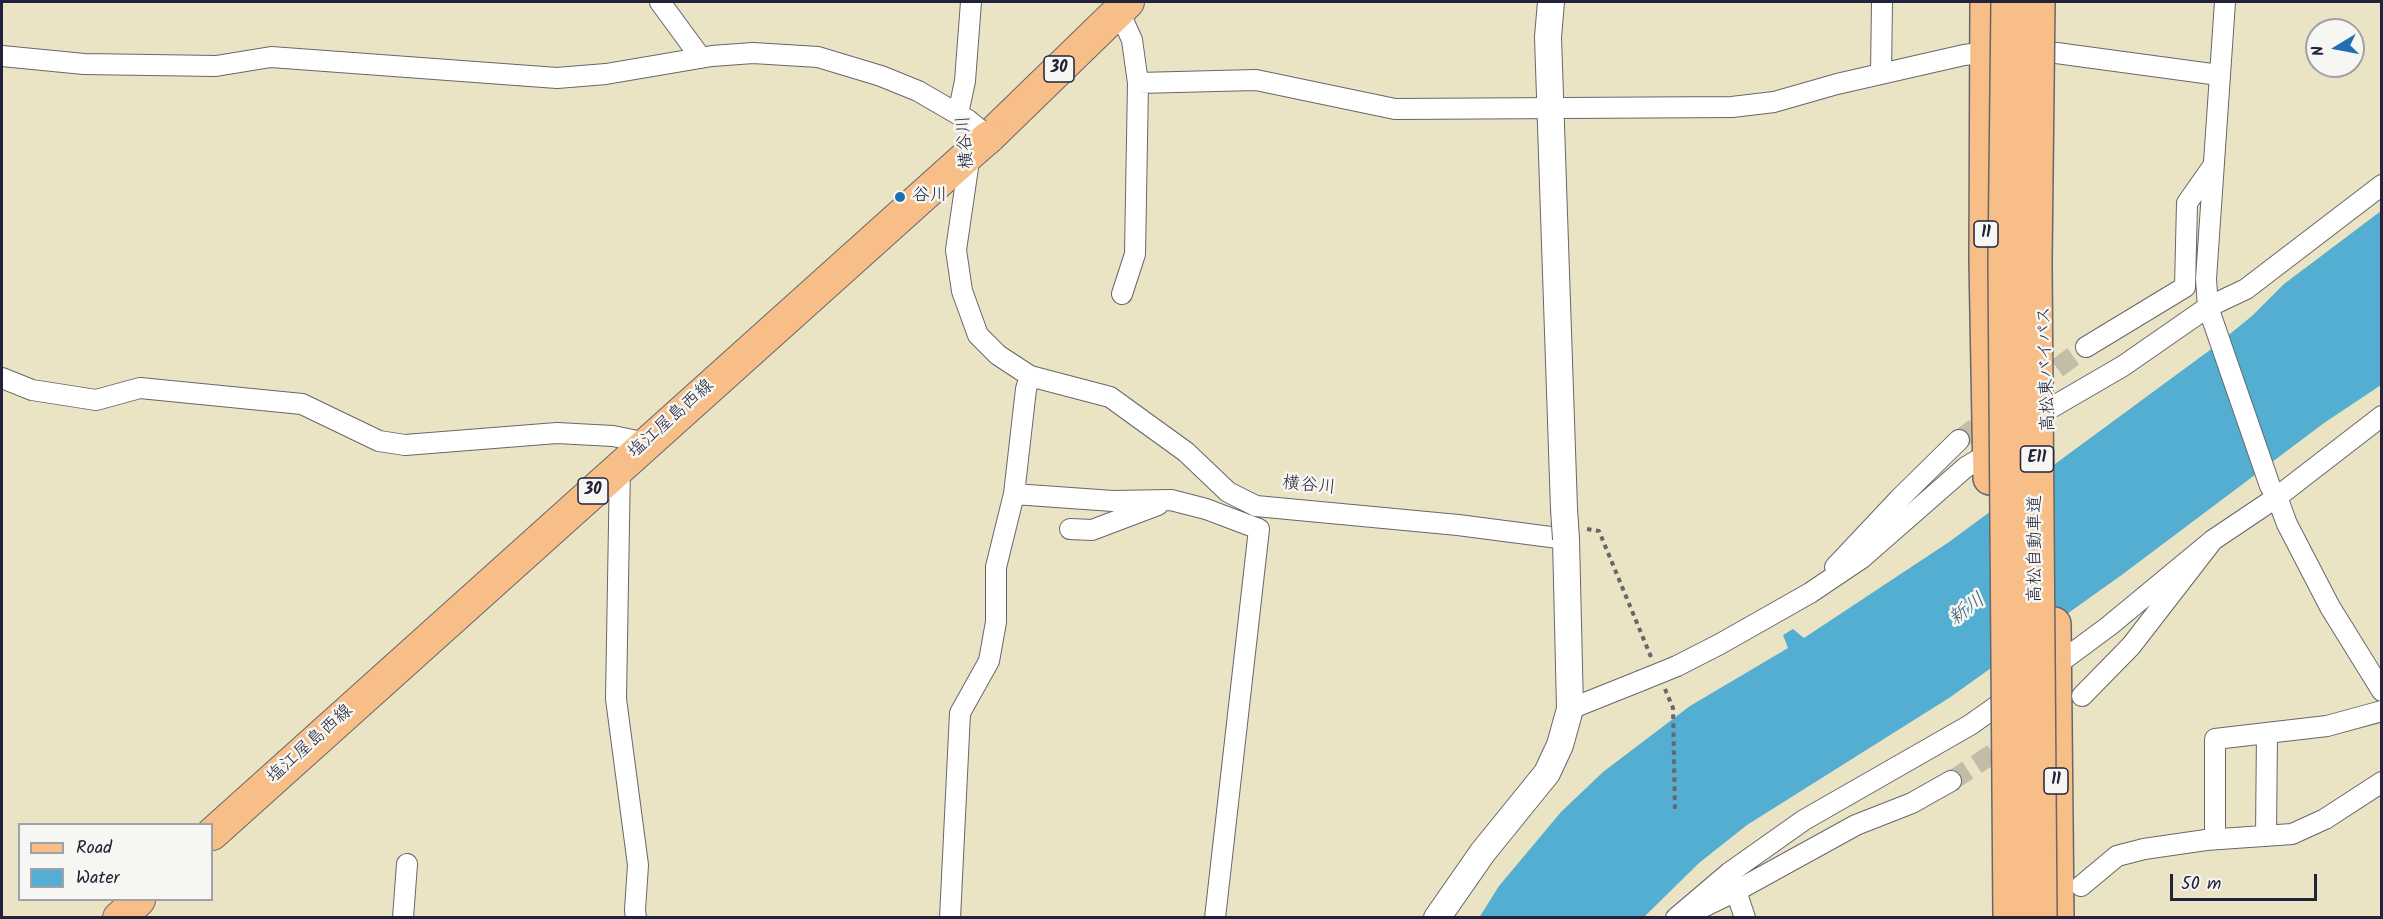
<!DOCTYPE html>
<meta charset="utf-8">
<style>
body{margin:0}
#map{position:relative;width:2383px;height:919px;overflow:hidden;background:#eae3c4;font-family:Kalam,sans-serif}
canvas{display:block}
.frame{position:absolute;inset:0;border:3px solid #22223b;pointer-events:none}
.legend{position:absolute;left:18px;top:823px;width:195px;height:78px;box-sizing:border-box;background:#f6f6f2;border:2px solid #a1a1a9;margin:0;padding:8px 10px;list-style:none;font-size:18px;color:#22223b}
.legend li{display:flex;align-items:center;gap:12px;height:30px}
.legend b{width:30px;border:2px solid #a1a1a9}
.north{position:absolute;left:2305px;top:18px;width:60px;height:60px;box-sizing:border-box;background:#f6f6f2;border:2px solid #a1a1a9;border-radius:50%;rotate:260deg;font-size:16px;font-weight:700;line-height:24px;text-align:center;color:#22223b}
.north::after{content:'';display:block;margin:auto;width:21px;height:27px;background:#1f6fb2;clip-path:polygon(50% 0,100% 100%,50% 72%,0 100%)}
.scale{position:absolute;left:2170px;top:874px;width:147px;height:27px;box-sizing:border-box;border:3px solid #22223b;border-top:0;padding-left:8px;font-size:18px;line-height:21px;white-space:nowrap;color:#22223b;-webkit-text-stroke:4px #f6f6f2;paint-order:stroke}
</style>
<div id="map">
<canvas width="2383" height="919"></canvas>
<div class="frame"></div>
<ul class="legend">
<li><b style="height:8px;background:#f7be88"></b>Road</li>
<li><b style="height:16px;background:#53aed1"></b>Water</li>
</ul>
<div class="north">N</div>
<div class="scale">50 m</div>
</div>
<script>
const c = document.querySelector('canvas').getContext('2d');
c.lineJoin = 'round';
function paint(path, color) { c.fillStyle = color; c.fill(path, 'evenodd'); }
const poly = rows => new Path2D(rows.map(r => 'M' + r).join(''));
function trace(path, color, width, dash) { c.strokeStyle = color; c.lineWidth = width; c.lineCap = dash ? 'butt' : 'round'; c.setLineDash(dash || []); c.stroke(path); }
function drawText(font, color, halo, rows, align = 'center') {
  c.font = font + ' Kalam,"Klee One",sans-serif'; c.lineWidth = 5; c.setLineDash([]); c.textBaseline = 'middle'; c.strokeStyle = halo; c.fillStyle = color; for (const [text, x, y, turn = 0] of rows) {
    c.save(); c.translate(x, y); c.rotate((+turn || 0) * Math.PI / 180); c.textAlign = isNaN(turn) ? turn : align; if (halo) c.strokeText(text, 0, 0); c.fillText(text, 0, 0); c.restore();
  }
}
const water = poly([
 [2381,211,2381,385,2324,423,2123,574,1949,698,1747,825,1699,863,1644,917,1479,918,1499,886,1561,812,1603,772,1690,706,1788,648,1783,635,1793,629,1804,638,1949,542,2210,350,2252,316,2284,284]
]);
const minorTunnel = poly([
 [2033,386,2086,347],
 [1959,440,1994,414],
 [1951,781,2014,740]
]);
const path = poly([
 [1587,529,1599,531,1651,657],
 [1665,689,1673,708,1675,812]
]);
const minor = poly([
 [660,2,701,58],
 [2225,2,2206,279,2208,307,2270,486,2277,497,2287,524,2330,607,2382,691],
 [1119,11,1132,40,1138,83,1135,254,1122,294],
 [2029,52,2049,52,2219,75],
 [2,56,84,64,216,66,271,57,557,78,606,74,712,56,753,53,818,57,881,76,918,91,968,120],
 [1881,74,1882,2],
 [1138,83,1256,80,1395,109,1732,107,1774,102,1837,84,1964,55,1996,51],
 [958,114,965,81,971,2],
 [2086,347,2185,287,2187,203,2213,166],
 [1030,376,1110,397,1186,452,1228,492,1256,506,1458,525,1566,539],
 [2,378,32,390,96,400,140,388,302,404,379,441,405,445,557,433,613,436,647,443],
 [2049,409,2123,366,2208,307,2246,289,2382,185],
 [620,466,616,699,638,865,635,910,636,918],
 [1014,494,1113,501,1171,500,1206,509,1259,529,1215,918],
 [1070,529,1092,530,1158,505],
 [1835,567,1899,499,1959,440],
 [1677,666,1720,644,1810,593,1862,558,1966,467,1990,453],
 [2051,669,2109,626,2213,540],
 [2082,696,2131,646,2213,540,2277,497,2382,416],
 [1570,709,1640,681],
 [2266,836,2267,733],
 [2215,839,2215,739,2327,726,2382,711],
 [2081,886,2117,856,2144,849,2206,840,2292,834,2325,819,2382,782],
 [1736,891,1745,918],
 [1699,909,1736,891,1856,825,1912,803,1951,781],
 [403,918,407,864],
 [950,918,960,713,989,661,996,622,996,567,1014,494,1026,389,1030,376,998,355,978,335,962,291,956,250,970,154],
 [1676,918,1729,873,1804,820,1970,725,2014,694]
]);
const tertiary = poly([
 [1551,2,1548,37,1564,509],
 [1437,918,1483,852,1547,773,1560,745,1570,709,1566,539]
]);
const primary = poly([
 [989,137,1128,2],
 [212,834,975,149],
 [119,918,139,900]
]);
const trunk = poly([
 [1987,2,1986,260,1990,478],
 [2054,624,2057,918]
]);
const minorBridge = poly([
 [968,120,989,137],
 [1640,681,1677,666]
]);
const tertiaryBridge = poly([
 [1564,509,1566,539]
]);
const primaryBridge = poly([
 [975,149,989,137]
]);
const motorwayBridge = poly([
 [2008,2,2005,263,2010,918],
 [2038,2,2035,261,2040,918]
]);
const markers = [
 [900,197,6,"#1f6fb2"]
];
const shields = [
 [1059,69,30],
 [1986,234,24],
 [2037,459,33],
 [593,491,30],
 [2056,781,24]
];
const shieldNames = [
 ["30",1059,69],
 ["11",1986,234],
 ["E11",2037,459],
 ["30",593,491],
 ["11",2056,781]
];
const streetNames = [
 ["横谷川",967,142,-94],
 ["高松東バイパス",2048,369,-92],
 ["塩江屋島西線",672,420,-42],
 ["横谷川",1309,487,6],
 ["高松自動車道",2037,549,-90],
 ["塩江屋島西線",311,745,-42]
];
const poiNames = [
 ["谷川",912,197]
];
const waterNames = [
 ["新川",1968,611,-37]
];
paint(water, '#53aed1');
trace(minorTunnel, '#c2bca9', 20, [20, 10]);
trace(minor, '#68666b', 22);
trace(tertiary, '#68666b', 28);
trace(primary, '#68666b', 34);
trace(trunk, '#68666b', 36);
trace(path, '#68666b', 4, [4.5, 4.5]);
trace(minor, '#fff', 20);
trace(tertiary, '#fff', 26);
trace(primary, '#f7be88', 32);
trace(trunk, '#f7be88', 33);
trace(minorBridge, '#68666b', 22, []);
trace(tertiaryBridge, '#68666b', 28, []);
trace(primaryBridge, '#68666b', 34, []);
trace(motorwayBridge, '#68666b', 36, []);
trace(minorBridge, '#fff', 20);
trace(tertiaryBridge, '#fff', 26);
trace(primaryBridge, '#f7be88', 32);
trace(motorwayBridge, '#f7be88', 33);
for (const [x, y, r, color] of markers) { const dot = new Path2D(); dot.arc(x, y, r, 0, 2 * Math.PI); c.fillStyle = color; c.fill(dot); trace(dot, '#f6f6f2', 2); }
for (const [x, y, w] of shields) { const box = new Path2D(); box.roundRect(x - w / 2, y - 13, w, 26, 4.5); c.fillStyle = '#f6f6f2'; c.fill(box); trace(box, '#22223b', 1.5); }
drawText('bold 16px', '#22223b', null, shieldNames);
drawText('18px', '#22223b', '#f6f6f2', streetNames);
drawText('18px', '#22223b', '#f6f6f2', poiNames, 'left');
drawText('italic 20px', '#365a77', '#f6f6f2', waterNames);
</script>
